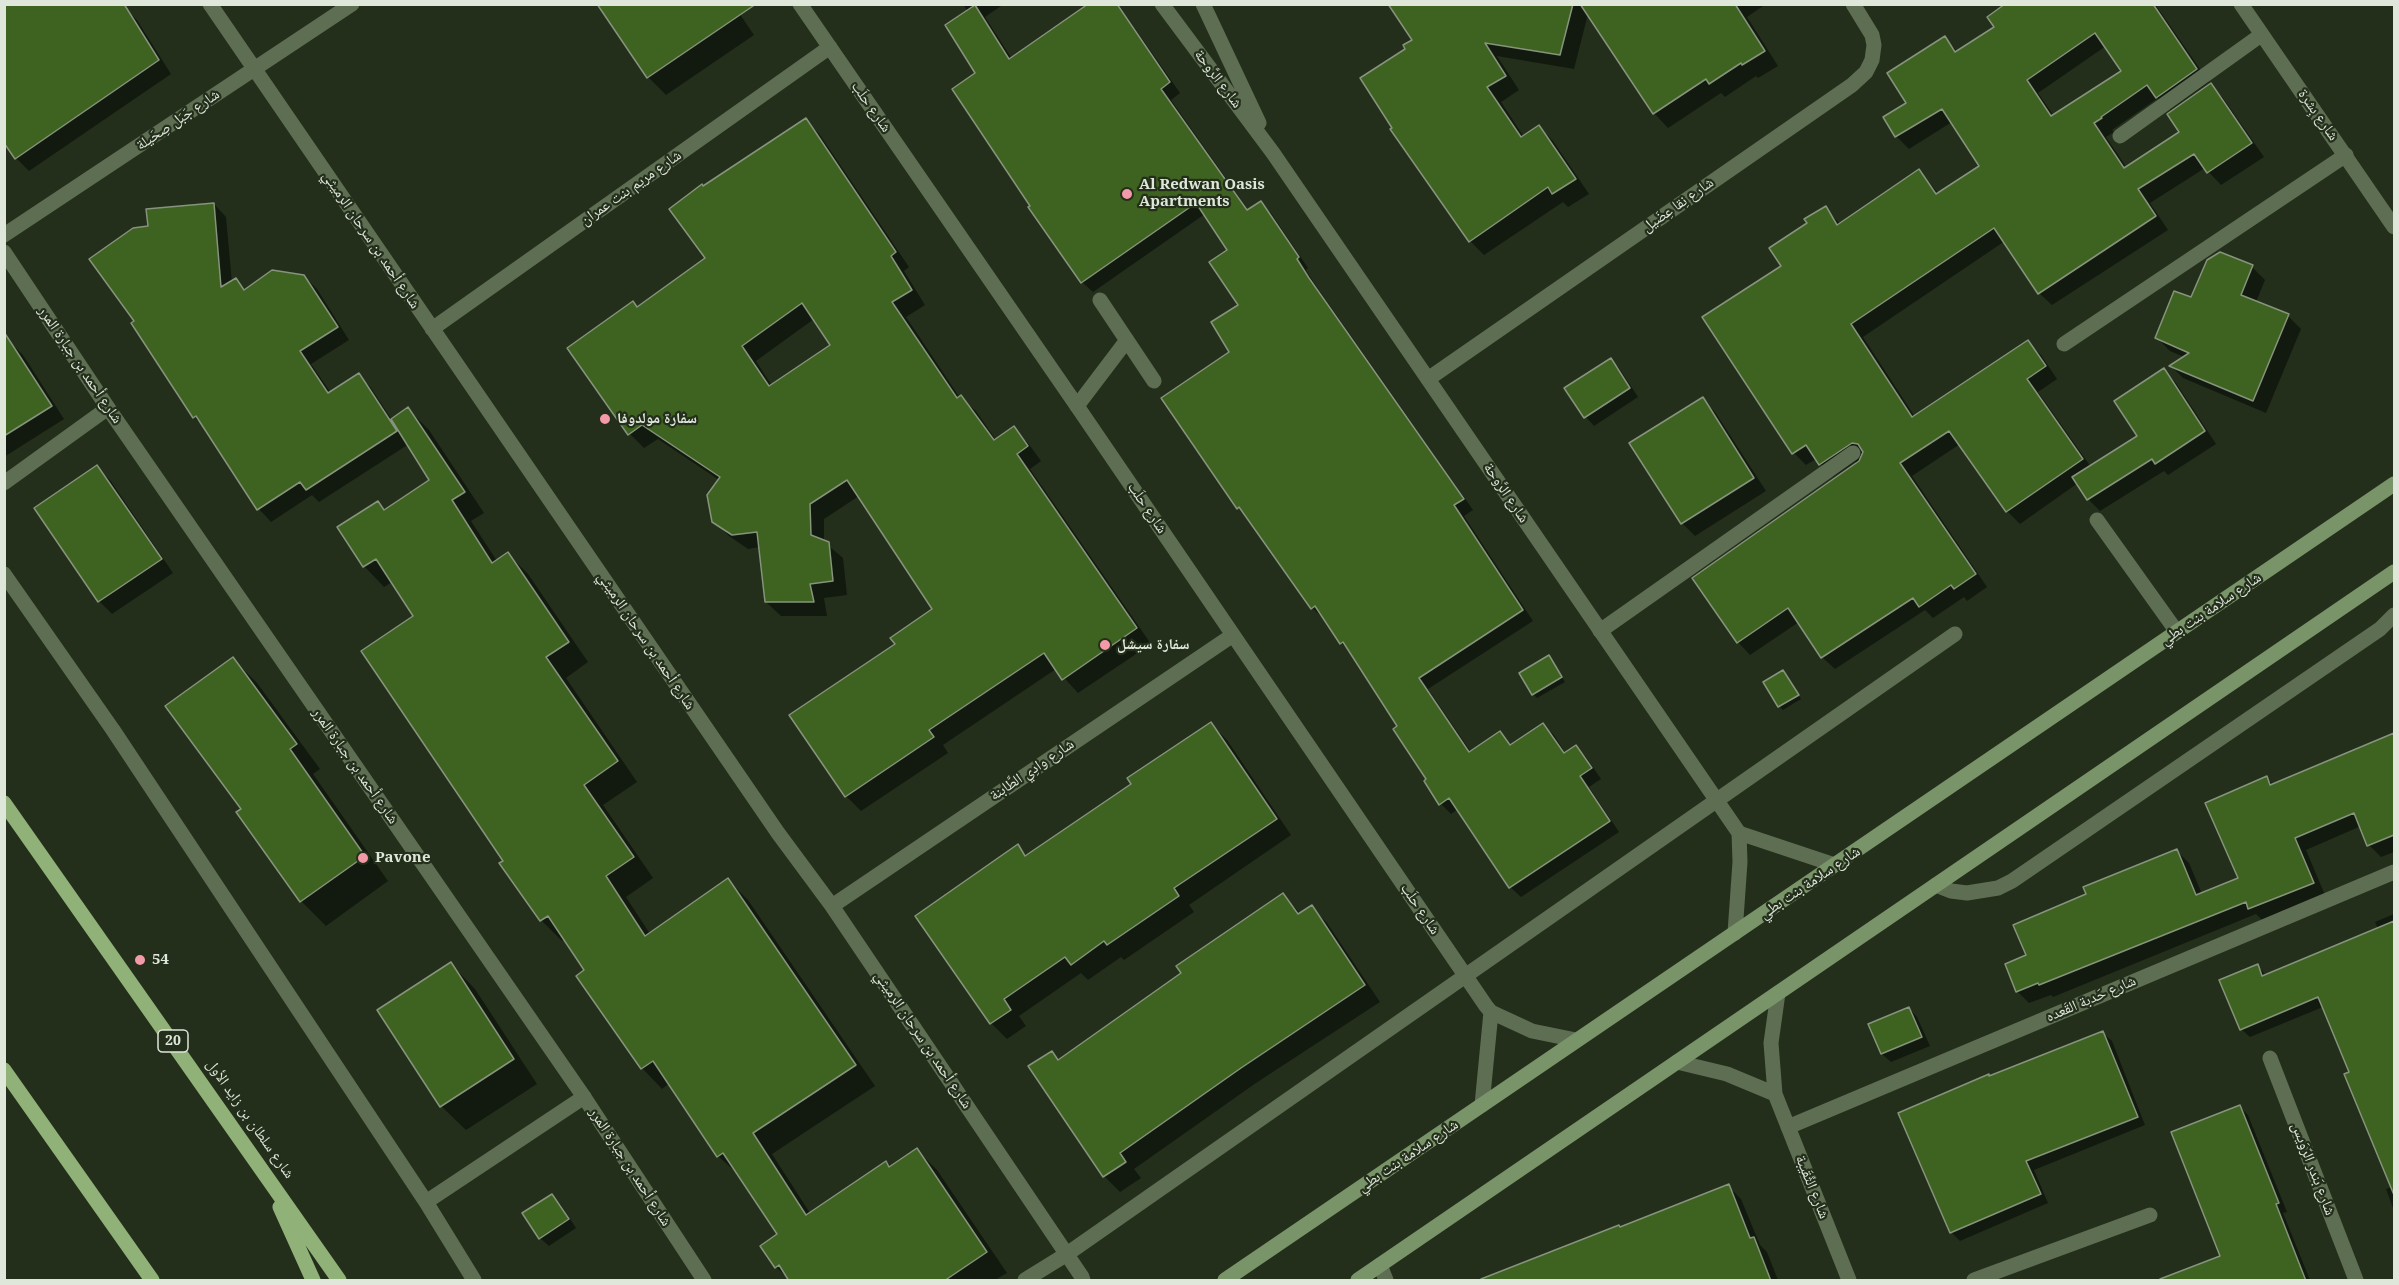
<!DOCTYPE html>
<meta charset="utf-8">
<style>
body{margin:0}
#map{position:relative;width:2399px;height:1285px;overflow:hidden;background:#232f1b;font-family:"Noto Serif",serif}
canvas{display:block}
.frame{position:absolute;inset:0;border:6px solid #dfe6da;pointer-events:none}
</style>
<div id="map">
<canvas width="2399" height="1285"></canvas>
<div class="frame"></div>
</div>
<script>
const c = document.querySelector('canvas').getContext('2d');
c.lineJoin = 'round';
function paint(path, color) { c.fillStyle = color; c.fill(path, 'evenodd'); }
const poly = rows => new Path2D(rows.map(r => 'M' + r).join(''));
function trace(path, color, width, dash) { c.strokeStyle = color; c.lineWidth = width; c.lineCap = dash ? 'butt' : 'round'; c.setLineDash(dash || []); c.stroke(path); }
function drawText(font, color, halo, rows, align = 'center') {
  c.font = font + ' "Noto Serif","Noto Naskh Arabic",serif'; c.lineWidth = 4.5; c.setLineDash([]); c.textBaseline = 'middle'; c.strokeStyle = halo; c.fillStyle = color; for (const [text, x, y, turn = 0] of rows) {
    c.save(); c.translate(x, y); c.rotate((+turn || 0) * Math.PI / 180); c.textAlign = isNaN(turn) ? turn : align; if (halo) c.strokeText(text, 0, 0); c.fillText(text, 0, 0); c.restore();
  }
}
const shadow = poly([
 [598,4,733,4,754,35,666,95,648,77],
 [963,4,1004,4,985,17,1012,59,1091,4,1118,4,1180,93,1171,100,1249,211,1261,203,1271,213,1308,268,1306,270,1319,290,1473,510,1464,516,1533,621,1428,689,1471,752,1500,733,1512,746,1543,725,1554,735,1566,754,1576,747,1586,757,1601,779,1589,787,1619,832,1521,897,1510,887,1458,809,1451,814,1441,804,1400,727,1351,652,1341,643,1325,617,1323,618,1312,608,1249,518,1238,508,1231,352,1240,306,1229,250,1205,214,1093,292,1082,282,1032,206,977,74,968,12],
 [1390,4,1766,4,1747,17,1778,66,1758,78,1756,76,1725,97,1721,93,1668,128,1654,113,1588,14,1574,69,1497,56,1519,90,1501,102,1524,137,1539,127,1553,141,1589,194,1568,207,1563,202,1484,255,1470,241,1407,49,1414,40],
 [2004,4,2155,4,2209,82,2170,110,2158,98,2112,130,2114,132,2106,137,2127,168,2181,133,2211,85,2223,98,2264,157,2221,185,2205,168,2150,203,2168,230,2052,305,2039,293,2005,241,1863,337,1915,417,2028,342,2041,355,2057,379,2038,392,2091,467,2139,437,2164,370,2176,383,2216,444,2168,475,2164,471,2100,511,2088,499,2078,483,2020,524,2007,511,1960,444,1912,476,1987,587,1967,601,1964,597,1933,618,1925,610,1835,669,1822,657,1799,622,1750,655,1738,642,1857,464,1855,462,1833,477,1816,459,1806,465,1794,453,1783,266,1809,223,1825,208,1840,224,1919,171,1939,194,1981,166,1952,122,1909,149,1896,136,1908,104,1944,38,1958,52,1996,27,2005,6],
 [2106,46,2123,72,2054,116,2038,93],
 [124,7,137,20,171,74,29,171,16,158,4,140],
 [806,120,820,135,909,267,904,271,925,305,906,317,960,398,976,411,996,440,1013,428,1028,443,1041,461,1030,469,1151,644,1078,693,1056,669,943,745,948,753,861,811,846,796,897,645,934,610,859,496,824,519,824,542,843,558,847,595,824,598,827,616,781,616,766,602,760,547,748,549,729,536,714,521,719,480,658,439,644,448,630,434,570,348,638,308,707,259,704,188],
 [814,319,832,346,772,386,756,361],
 [214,204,226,217,232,283,236,280,246,290,304,276,317,289,349,340,311,364,331,393,359,375,371,388,392,420,408,409,429,430,484,513,471,521,497,561,508,554,528,574,588,662,566,678,637,782,603,805,653,878,626,897,650,934,728,880,748,900,875,1086,772,1154,810,1213,885,1163,891,1168,917,1150,937,1170,1007,1273,995,1280,790,1280,776,1267,779,1235,739,1175,718,1156,670,1083,662,1089,642,1068,578,976,587,971,565,938,562,941,541,920,502,863,505,861,415,617,392,582,384,587,364,566,339,528,377,503,385,510,431,480,409,444,319,502,312,495,271,522,259,509,205,428,194,417,136,321,149,227],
 [2252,267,2265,280,2256,302,2288,316,2301,329,2266,413,2183,378,2171,366,2184,357,2170,351,2157,338,2192,299],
 [10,342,23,355,64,419,4,457,4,346],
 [1611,360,1619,368,1638,397,1594,426,1586,417,1567,389],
 [1702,399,1715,412,1766,491,1695,536,1682,523],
 [97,467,110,480,173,573,112,614,99,601,36,508],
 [1549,657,1565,682,1537,698,1533,694],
 [233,659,257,683,320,769,313,774,388,881,326,926,301,901,238,813,243,809],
 [1783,672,1801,699,1783,710,1779,706],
 [1211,724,1227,740,1291,835,1189,905,1194,912,1124,960,1121,957,1088,980,1081,973,1019,1016,1026,1026,1007,1039,991,1023,1017,846,1027,856,1133,785],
 [2394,735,2394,852,2381,857,2369,845,2361,826,2306,850,2325,895,2262,920,2256,914,2053,997,2051,995,2029,1003,2017,991,2028,956,2088,895,2177,851,2189,863,2202,894,2240,879,2266,778,2274,785],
 [1283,895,1301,914,1311,907,1327,923,1380,1002,1256,1083,1134,1169,1141,1178,1120,1192,1104,1176,1031,1066,1051,1053,1059,1061,1183,973],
 [2394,914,2394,1211,2386,1189,2392,1187,2351,1072,2323,1007,2250,1037,2241,1029,2257,966,2267,976,2378,929,2375,922],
 [451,964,475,989,537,1084,466,1130,441,1106],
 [1909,1008,1917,1017,1930,1046,1891,1062,1882,1054],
 [2103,1033,2112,1041,2145,1125,2034,1170,2048,1203,1960,1241,1951,1232,1990,1078],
 [2240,1107,2248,1115,2287,1212,2283,1213,2310,1280,2248,1280],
 [1728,1186,1741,1199,1760,1245,1767,1252,1778,1280,1497,1280],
 [552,1196,561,1205,576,1228,549,1246,540,1238]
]);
const building = poly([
 [4,4,124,4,159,60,15,159,4,143,4,4],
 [597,4,756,4,647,78,597,4],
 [1088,4,1117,4,1170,82,1161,89,1247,210,1261,201,1299,257,1297,259,1309,278,1464,499,1454,505,1523,610,1419,678,1469,752,1500,731,1510,745,1543,723,1564,753,1576,745,1592,768,1580,776,1610,821,1509,888,1449,798,1439,805,1424,781,1426,779,1393,729,1397,726,1343,642,1340,644,1315,606,1311,609,1239,507,1237,509,1161,398,1229,352,1211,322,1238,305,1209,262,1227,250,1196,203,1081,283,1028,207,1030,206,952,89,975,73,945,25,975,5,1009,59,1088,4],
 [1388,4,1573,4,1560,55,1485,43,1506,76,1487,87,1521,137,1539,125,1576,179,1552,194,1548,187,1469,242,1390,129,1392,128,1360,78,1405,49,1403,45,1412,40,1388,4],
 [1580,4,1735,4,1765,51,1742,65,1741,63,1709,84,1706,79,1653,114,1580,4],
 [2005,4,2153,4,2197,69,2156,98,2147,85,2101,117,2102,118,2094,123,2124,168,2179,132,2167,114,2211,83,2252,143,2207,173,2194,154,2138,189,2156,216,2038,294,1994,228,1851,324,1912,417,2028,340,2046,366,2027,379,2083,459,2006,512,1949,431,1900,463,1976,574,1954,589,1951,585,1919,607,1913,598,1821,658,1788,608,1737,643,1692,578,1859,461,1863,452,1858,444,1852,443,1819,465,1806,445,1792,454,1702,317,1781,266,1769,248,1807,223,1804,219,1826,206,1837,225,1919,169,1936,194,1979,166,1942,109,1895,137,1883,117,1906,103,1887,73,1945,36,1955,52,1994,27,1987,17,2005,4],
 [2095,33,2121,71,2051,116,2027,80,2095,33],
 [806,118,896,252,891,256,912,290,892,302,957,398,961,395,994,440,1014,426,1028,446,1017,454,1137,628,1062,680,1044,653,929,730,934,737,845,797,789,715,895,644,890,638,932,609,847,480,810,504,811,535,829,542,833,581,810,584,814,602,765,602,757,532,732,535,712,522,707,495,720,477,642,425,628,435,567,348,633,301,637,307,705,258,669,209,702,184,703,186,806,118],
 [802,303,830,345,769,386,742,346,802,303],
 [214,203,221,287,236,278,244,290,272,270,304,275,338,327,300,351,328,393,359,373,397,431,306,490,300,482,257,510,196,416,193,418,131,323,134,321,89,259,133,228,148,226,146,209,214,203],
 [2220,252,2253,265,2241,295,2289,314,2253,401,2169,366,2189,353,2155,338,2174,291,2191,297,2207,260,2220,252],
 [4,332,52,406,4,436,4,332],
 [1611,358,1630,388,1584,418,1564,388,1611,358],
 [2164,368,2205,431,2155,464,2152,459,2087,500,2072,477,2137,436,2114,401,2164,368],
 [1703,397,1754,478,1681,524,1629,443,1703,397],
 [408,407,465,492,452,500,492,563,508,552,569,642,546,657,618,761,584,785,634,857,606,876,645,936,728,878,856,1065,753,1133,806,1215,886,1161,889,1167,917,1148,987,1252,944,1281,789,1281,779,1265,775,1268,760,1246,777,1234,723,1153,717,1157,653,1061,641,1069,576,976,584,970,548,916,540,921,499,863,503,861,361,651,413,616,376,559,363,567,337,527,378,501,384,510,429,480,391,419,408,407],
 [97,465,162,559,98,602,34,508,97,465],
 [1549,655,1562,677,1532,695,1519,673,1549,655],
 [233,657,297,744,290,749,365,856,300,902,236,812,241,809,165,706,233,657],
 [1783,670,1799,695,1778,707,1763,682,1783,670],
 [1211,722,1277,819,1174,888,1179,896,1107,945,1104,941,1071,965,1065,957,1004,999,1011,1010,990,1024,915,916,1018,844,1025,856,1131,784,1127,778,1211,722],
 [2394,733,2394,835,2367,846,2354,813,2295,838,2314,883,2248,909,2246,902,2039,985,2038,983,2016,992,2005,964,2026,955,2013,925,2086,894,2083,887,2177,849,2196,895,2238,878,2205,803,2267,776,2270,785,2394,733],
 [1283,893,1298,914,1312,905,1365,985,1241,1068,1120,1153,1126,1162,1103,1177,1028,1066,1052,1051,1058,1060,1181,973,1176,966,1283,893],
 [2394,921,2394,1195,2344,1074,2349,1072,2318,997,2240,1030,2219,980,2258,964,2262,976,2394,921],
 [451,962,514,1059,440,1107,377,1010,451,962],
 [1909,1007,1922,1037,1881,1054,1868,1024,1909,1007],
 [2103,1031,2138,1117,2026,1161,2041,1194,1950,1233,1898,1113,1989,1074,1989,1076,2103,1031],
 [2240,1105,2279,1203,2276,1204,2306,1281,2160,1281,2160,1279,2220,1256,2171,1132,2240,1105],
 [1729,1184,1750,1238,1754,1237,1771,1281,1481,1281,1481,1279,1619,1225,1620,1227,1729,1184],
 [552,1194,569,1219,539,1239,522,1213,552,1194]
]);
const service = poly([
 [2120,136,2261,35],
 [1100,300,1154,381],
 [2064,344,2346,155],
 [1077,406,1127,340],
 [4,483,108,408],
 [2097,520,2177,632],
 [4,574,113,730,426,1202,474,1280],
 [1600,631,1853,453],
 [1936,885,1951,891,1967,893,1998,888,2012,881,2380,629,2394,615],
 [2270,1058,2356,1280],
 [426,1202,584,1097],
 [1067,1254,1955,634],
 [1974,1280,2150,1215]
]);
const minor = poly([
 [210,4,778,833,832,906,1082,1277,1083,1280],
 [800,4,1077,406,1486,1006,1491,1012,1532,1031,1576,1040],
 [1162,4,1273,153,1739,833,1740,862,1735,933],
 [1203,4,1259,123],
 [2241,4,2394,227],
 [4,235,352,4],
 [4,252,108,408,584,1097,704,1280],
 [432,329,830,47],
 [1428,379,1852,85,1866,72,1872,60,1874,45,1872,35,1853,4],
 [1739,833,1835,865],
 [832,906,1233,635],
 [1778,993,1771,1043,1775,1094,1849,1280],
 [1677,1062,1727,1074,1775,1094],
 [1482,1105,1491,1012],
 [1788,1127,2394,872],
 [1380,1265,1386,1280],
 [1025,1280,1067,1254]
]);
const secondary = poly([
 [1225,1280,2394,484],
 [1358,1280,2394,572]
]);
const primary = poly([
 [4,803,339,1280],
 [4,1070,152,1280],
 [280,1207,313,1280]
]);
const markers = [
 [1127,194,6,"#f39aa8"],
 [605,419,6,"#f39aa8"],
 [1105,645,6,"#f39aa8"],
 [363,858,6,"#f39aa8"],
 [140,960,6,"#f39aa8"]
];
const shields = [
 [173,1041,30]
];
const shieldNames = [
 ["20",173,1041]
];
const streetNames = [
 ["شارع الرَّوحة",1218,79,53],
 ["شارع حلَب",871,107,55],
 ["شارع بِشرة",2318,115,55],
 ["شارع جَبَل صِحَيلة",178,120,-34],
 ["شارع مريم بنت عمران",631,188,-35],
 ["شارع نِقا عِضَيل",1678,205,-35],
 ["شارع أحمد بن سرحان الرميثي",371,240,56],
 ["شارع أحمد بن جبارة المرر",80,365,56],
 ["شارع الرَّوحة",1506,493,56],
 ["شارع حلَب",1147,508,56],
 ["شارع سلامة بنت بطي",2211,609,-34],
 ["شارع أحمد بن سرحان الرميثي",646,641,56],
 ["شارع أحمد بن جبارة المرر",355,766,55],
 ["شارع وادِي الطَّابنة",1032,770,-34],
 ["شارع سلامة بنت بطي",1810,883,-34],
 ["شارع حلَب",1420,909,56],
 ["شارع حَدبة القَعده",2091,999,-23],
 ["شارع أحمد بن سرحان الرميثي",923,1040,56],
 ["شارع سلطان بن زايد الأول",250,1119,55],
 ["شارع سلامة بنت بطي",1408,1156,-34],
 ["شارع أحمد بن جبارة المرر",630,1167,57],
 ["شارع بَندر الرّوَيس",2313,1169,69],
 ["شارع الثِّقَيبة",1812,1187,68]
];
const poiNames = [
 ["Al Redwan Oasis",1139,185],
 ["Apartments",1139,202],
 ["سفارة مولدوفا",617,419],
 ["سفارة سيشل",1117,645],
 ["Pavone",375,858],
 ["54",152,960]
];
paint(shadow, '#0007');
paint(building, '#3e6220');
trace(building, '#86947d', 1.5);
trace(service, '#5e6e53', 15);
trace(minor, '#5e6e53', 15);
trace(secondary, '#7a9469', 15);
trace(primary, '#90b279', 15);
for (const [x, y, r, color] of markers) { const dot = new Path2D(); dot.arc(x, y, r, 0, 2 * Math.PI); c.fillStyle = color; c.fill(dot); trace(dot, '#232f1b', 2); }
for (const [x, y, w] of shields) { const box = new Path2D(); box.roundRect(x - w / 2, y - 11, w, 22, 4.5); c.fillStyle = '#232f1b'; c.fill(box); trace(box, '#dfe6da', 1.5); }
drawText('bold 14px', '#dfe6da', null, shieldNames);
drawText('15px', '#dfe6da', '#232f1b', streetNames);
drawText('bold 15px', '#dfe6da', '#232f1b', poiNames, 'left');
</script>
